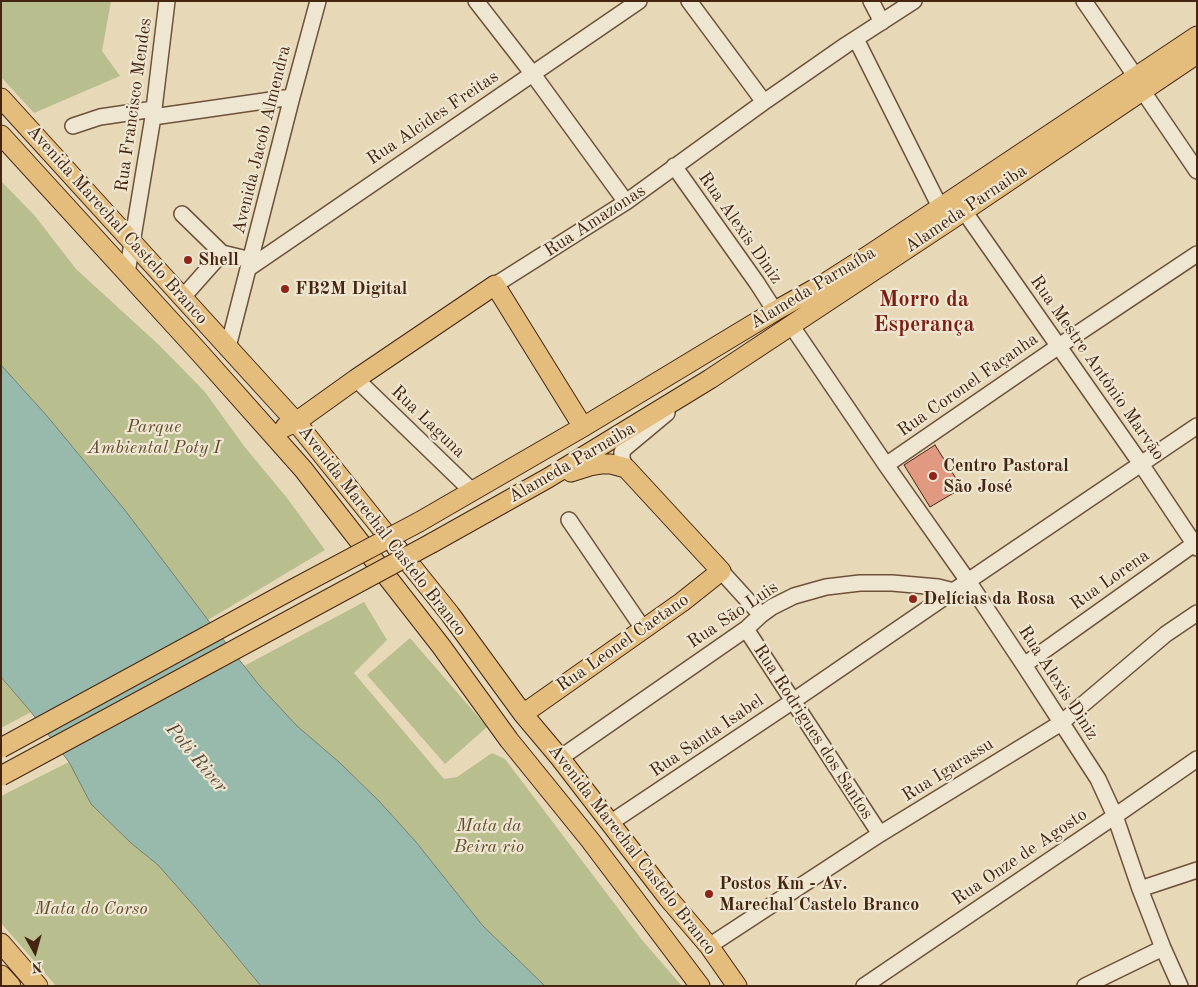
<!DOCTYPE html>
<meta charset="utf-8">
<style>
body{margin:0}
#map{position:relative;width:1198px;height:987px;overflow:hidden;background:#e7d8b8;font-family:"Old Standard TT",serif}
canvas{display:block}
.frame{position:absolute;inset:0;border:2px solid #442510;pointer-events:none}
.north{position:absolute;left:10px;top:927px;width:50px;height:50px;-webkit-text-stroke:4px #efe6d1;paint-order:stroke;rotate:173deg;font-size:14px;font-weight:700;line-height:20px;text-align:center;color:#442510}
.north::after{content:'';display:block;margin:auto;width:18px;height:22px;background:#442510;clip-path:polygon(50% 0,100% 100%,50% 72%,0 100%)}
</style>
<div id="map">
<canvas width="1198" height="987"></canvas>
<div class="frame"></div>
<div class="north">N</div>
</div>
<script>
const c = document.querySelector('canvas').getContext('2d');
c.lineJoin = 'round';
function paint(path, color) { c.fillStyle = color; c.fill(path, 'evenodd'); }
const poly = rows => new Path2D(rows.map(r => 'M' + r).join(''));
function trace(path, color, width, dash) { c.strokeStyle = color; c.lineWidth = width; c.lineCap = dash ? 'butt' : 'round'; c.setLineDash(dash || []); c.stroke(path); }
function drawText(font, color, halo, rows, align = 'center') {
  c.font = font + ' "Old Standard TT",serif'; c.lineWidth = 4.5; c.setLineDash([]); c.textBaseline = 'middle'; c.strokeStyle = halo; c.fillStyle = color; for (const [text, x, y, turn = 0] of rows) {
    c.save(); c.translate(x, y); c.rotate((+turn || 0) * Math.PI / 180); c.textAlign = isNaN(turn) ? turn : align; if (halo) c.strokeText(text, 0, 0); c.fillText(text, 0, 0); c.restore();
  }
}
const green = poly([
 [1,1,111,1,102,51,120,76,34,113,1,77],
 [1,181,35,216,76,269,159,345,205,392,244,446,287,498,325,550,208,620,124,509,47,416,1,365],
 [364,602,387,640,354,673,444,779,457,777,492,753,505,759,642,940,682,986,545,986,483,926,416,842,379,801,339,762,297,726,259,685,244,666],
 [410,638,487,727,445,764,367,675],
 [1,677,31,712,1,728],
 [69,762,92,804,131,843,158,865,196,908,261,986,56,986,1,923,1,796]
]);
const water = poly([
 [1,365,47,416,124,509,208,620,259,685,297,726,339,762,379,801,416,842,483,926,545,986,261,986,196,908,158,865,131,843,91,804,69,762,31,712,1,677,1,365]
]);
const building = poly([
 [935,445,962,488,930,507,904,465,935,445]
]);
const minor = poly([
 [476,1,532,73,626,202],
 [689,1,764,102],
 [871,1,882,22],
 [1084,1,1136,77],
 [856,39,940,207],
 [1142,90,1197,171],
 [153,117,292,97],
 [73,126,100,117,154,109],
 [674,166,757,283,775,311],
 [964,211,1141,464,1197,548],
 [182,214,222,253,251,260],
 [249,268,639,1],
 [127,273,153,117,167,1],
 [495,285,626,202,764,102,846,45,914,1],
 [183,297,222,253],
 [791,325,886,465,968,581,1024,665,1098,779,1115,816,1140,889,1163,948,1180,986],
 [228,347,292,97,318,1],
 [356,379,473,492],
 [886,465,1059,346,1197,254],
 [626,468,622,459,622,452,625,448,667,413],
 [569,520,644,630],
 [721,571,761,615],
 [746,629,880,834],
 [1024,665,1194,544],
 [560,758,746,629,761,615,772,607,794,596,826,587,860,583,892,583,938,587,954,591],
 [610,823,793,701,968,581,1197,426],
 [1140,889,1197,870],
 [709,946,880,834,1061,723,1166,634,1197,613],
 [864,986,1115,816,1197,759],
 [1085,986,1163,948]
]);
const major = poly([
 [1,98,296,422,450,614,523,714,560,758,668,898,709,946,737,986],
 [1,135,199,352,303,469,441,646,509,740,590,840,700,986],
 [285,427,296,422,356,379,495,285,583,427],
 [419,522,583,427,775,311,825,283,872,253,1197,36],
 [432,543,548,478,710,379,964,211,1197,54],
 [523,714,682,602,721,571,626,468,611,464,602,464,590,466,571,472],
 [1,943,38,986],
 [1,975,11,986]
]);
const majorBridge = poly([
 [1,748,293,589,419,522],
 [1,776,432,543]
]);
const markers = [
 [188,260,5,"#8f2418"],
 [285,289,5,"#8f2418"],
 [933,476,5,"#8f2418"],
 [913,599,5,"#8f2418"],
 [709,894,5,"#8f2418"]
];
const streetNames = [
 ["Rua Francisco Mendes",134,105,-82],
 ["Rua Alcides Freitas",433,118,-34],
 ["Avenida Jacob Almendra",262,140,-76],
 ["Alameda Parnaiba",966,209,-34],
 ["Rua Amazonas",595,221,-33],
 ["Avenida Marechal Castelo Branco",117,225,48],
 ["Rua Alexis Diniz",740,228,55],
 ["Alameda Parnaíba",813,288,-31],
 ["Rua Mestre Antônio Marvão",1097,368,55],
 ["Rua Coronel Façanha",968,385,-35],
 ["Rua Laguna",428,422,44],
 ["Alameda Parnaiba",572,463,-30],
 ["Avenida Marechal Castelo Branco",382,531,52],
 ["Rua Lorena",1110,580,-35],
 ["Rua São Luis",733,615,-34],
 ["Rua Leonel Caetano",623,643,-35],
 ["Rua Alexis Diniz",1058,683,57],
 ["Rua Rodrigues dos Santos",813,732,57],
 ["Rua Santa Isabel",707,736,-34],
 ["Rua Igarassu",948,770,-32],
 ["Avenida Marechal Castelo Branco",632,850,52],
 ["Rua Onze de Agosto",1020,857,-34]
];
const poiNames = [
 ["Shell",198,260],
 ["FB2M Digital",295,289],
 ["Centro Pastoral",943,466],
 ["São José",943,487],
 ["Delícias da Rosa",923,599],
 ["Postos Km - Av.",719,884],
 ["Marechal Castelo Branco",719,905]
];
const parkNames = [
 ["Parque",154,427],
 ["Ambiental Poty I",154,448],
 ["Mata da",489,826],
 ["Beira rio",489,847],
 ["Mata do Corso",91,909]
];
const waterNames = [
 ["Poti River",196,758,50]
];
const districtNames = [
 ["Morro da",924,300],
 ["Esperança",924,325]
];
paint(green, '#b8be8d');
paint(water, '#97baac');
trace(water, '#767e6e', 1);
paint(building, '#e19981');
trace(building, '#442510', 1);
trace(minor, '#6d523a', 18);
trace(major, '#442510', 21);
trace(minor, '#efe6d1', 15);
trace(major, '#e4bc7c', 19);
trace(majorBridge, '#442510', 21, []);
trace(majorBridge, '#e4bc7c', 19);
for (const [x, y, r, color] of markers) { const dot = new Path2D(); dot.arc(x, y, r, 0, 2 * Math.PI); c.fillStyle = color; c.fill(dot); trace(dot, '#efe6d1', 2); }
drawText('18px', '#442510', '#efe6d1', streetNames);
drawText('bold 18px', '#442510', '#efe6d1', poiNames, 'left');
drawText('italic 18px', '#614b2f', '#efe6d1', parkNames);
drawText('italic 19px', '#594a37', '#efe6d1', waterNames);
drawText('bold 22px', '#7a1f14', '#efe6d1', districtNames);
</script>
